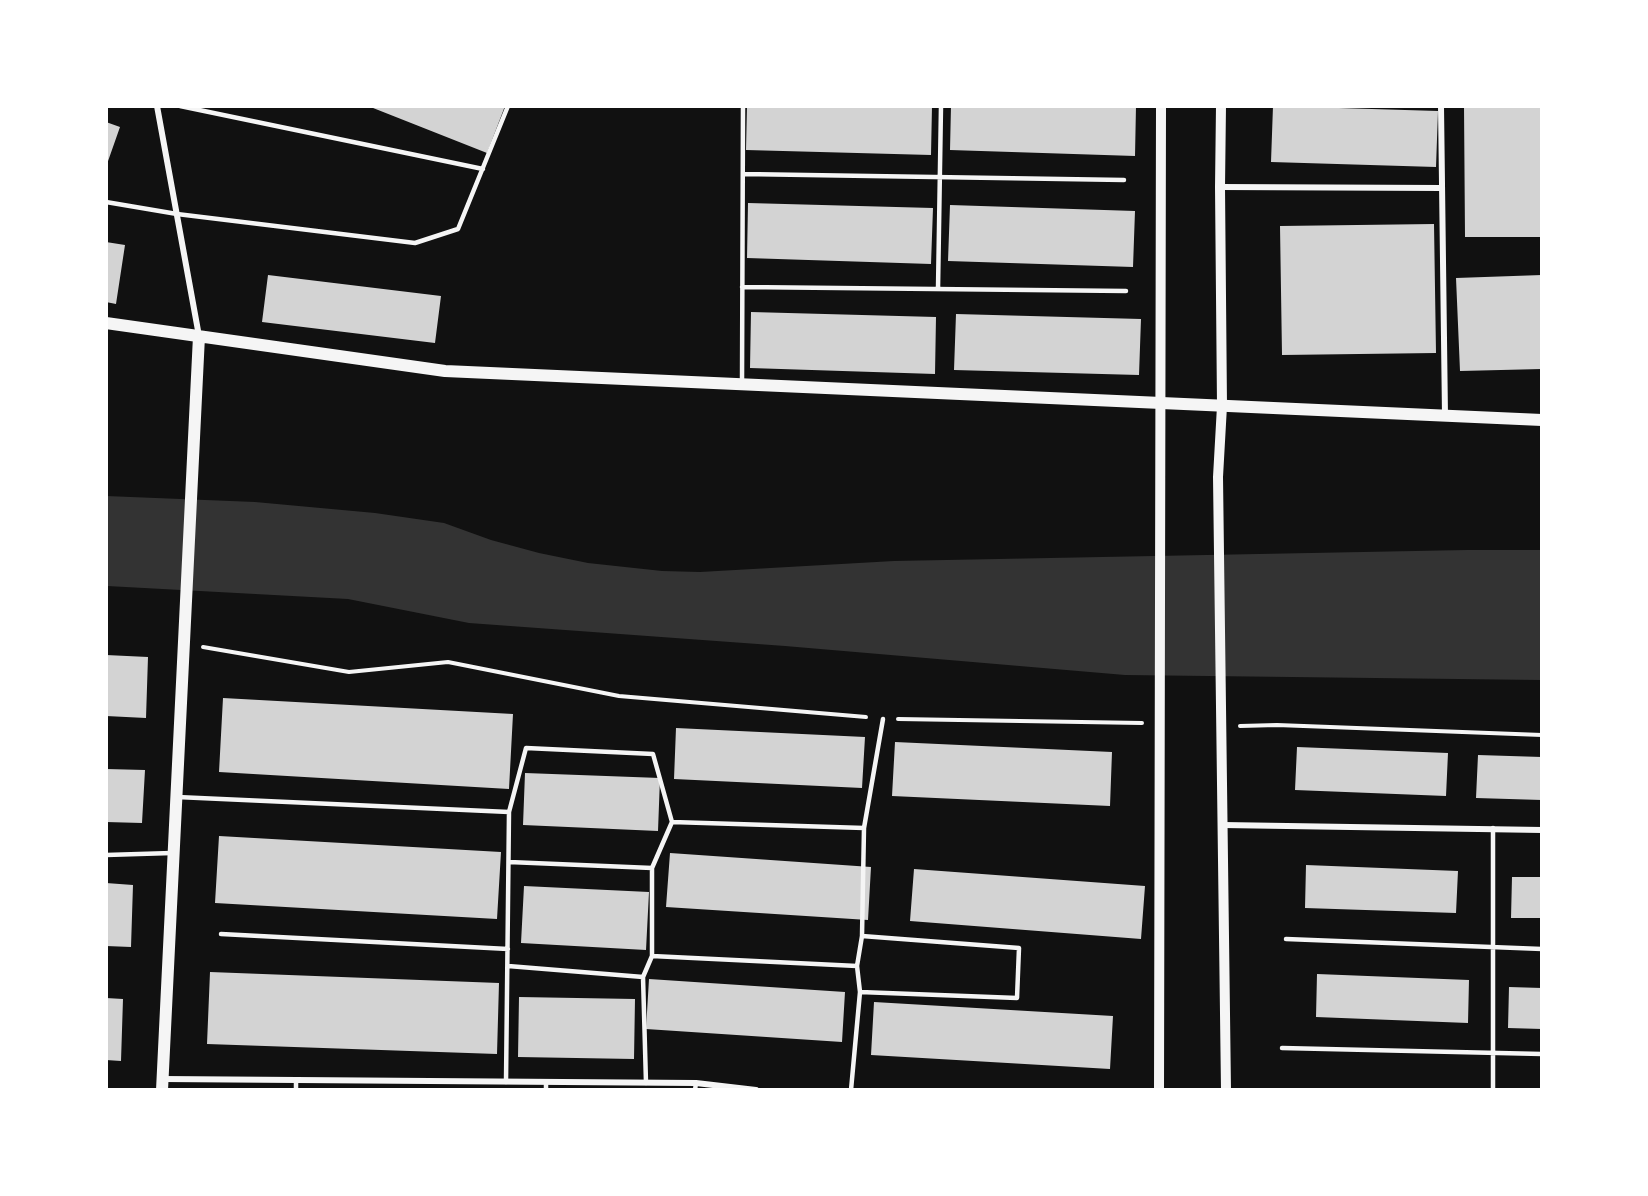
<!DOCTYPE html>
<style>
body{margin:0}
#map{position:relative;width:1648px;height:1196px;overflow:hidden;background:#111;font-family:"IBM Plex Serif",serif}
canvas{display:block}
.frame{position:absolute;inset:0;border:108px solid #fff;pointer-events:none}
</style>
<div id="map">
<canvas width="1648" height="1196"></canvas>
<div class="frame"></div>
</div>
<script>
const c = document.querySelector('canvas').getContext('2d');
c.lineJoin = 'round';
function paint(path, color) { c.fillStyle = color; c.fill(path, 'evenodd'); }
const poly = rows => new Path2D(rows.map(r => 'M' + r).join(''));
function trace(path, color, width, dash) { c.strokeStyle = color; c.lineWidth = width; c.lineCap = dash ? 'butt' : 'round'; c.setLineDash(dash || []); c.stroke(path); }
const water = poly([
 [106,496,255,502,375,513,444,523,491,540,539,553,588,563,662,571,700,572,894,561,1467,550,1541,550,1541,680,1125,675,785,646,469,623,348,599,107,586]
]);
const building = poly([
 [368,106,505,106,487,153],
 [747,106,932,106,931,155,746,150],
 [951,106,1136,106,1135,156,950,150],
 [1273,106,1438,111,1436,167,1271,162],
 [1464,106,1542,106,1542,237,1465,237],
 [106,122,120,127,107,164,106,164],
 [748,203,933,208,931,264,747,258],
 [950,205,1135,211,1133,267,948,261],
 [1434,224,1436,353,1282,355,1280,226],
 [106,242,125,245,116,304,106,302],
 [268,275,441,296,435,343,262,322],
 [1542,275,1542,369,1460,371,1456,278],
 [751,312,936,317,935,374,750,368],
 [956,314,1141,319,1139,375,954,370],
 [106,655,148,657,146,718,106,716],
 [223,698,513,714,509,789,219,772],
 [676,728,865,737,862,788,674,779],
 [895,742,1112,752,1110,806,892,796],
 [1297,747,1448,753,1446,796,1295,790],
 [1478,755,1542,757,1542,800,1476,798],
 [106,769,145,770,142,823,106,822],
 [525,773,660,778,658,831,523,825],
 [219,836,501,852,497,919,215,903],
 [670,853,871,867,868,920,666,907],
 [1306,865,1458,871,1456,913,1305,908],
 [914,869,1145,886,1141,939,910,921],
 [1512,877,1542,877,1542,918,1511,918],
 [106,883,133,885,131,947,106,946],
 [524,886,649,892,646,950,521,943],
 [210,972,499,983,497,1054,207,1044],
 [1317,974,1469,980,1468,1023,1316,1017],
 [649,979,845,992,842,1042,646,1029],
 [1509,987,1542,988,1542,1029,1508,1028],
 [519,997,635,999,634,1059,518,1057],
 [106,998,123,999,121,1061,106,1060],
 [874,1002,1113,1016,1110,1069,871,1055]
]);
const path = poly([
 [203,647,349,672,448,662,619,696,866,717],
 [898,719,1142,723],
 [1240,726,1277,725,1542,735]
]);
const service = poly([
 [180,106,483,169],
 [743,174,1124,180],
 [106,202,177,214,415,243,458,229,508,106],
 [742,287,1126,291],
 [938,289,941,106],
 [742,383,743,106],
 [177,797,509,812,506,1082],
 [509,812,526,748,653,754,672,822,652,868,652,956,643,977,646,1083],
 [672,822,864,828,883,719],
 [1493,828,1493,1090],
 [106,855,172,853],
 [509,862,652,868],
 [221,934,508,949],
 [1286,939,1542,949],
 [652,956,857,966],
 [508,966,643,977],
 [860,992,1017,998,1019,948,862,936],
 [1282,1048,1542,1054],
 [296,1090,296,1080],
 [546,1090,546,1082],
 [695,1090,696,1083],
 [851,1090,860,992,857,966,862,936,864,828]
]);
const minor = poly([
 [157,106,199,336],
 [1441,106,1445,416],
 [1220,187,1442,188],
 [1223,825,1542,830],
 [163,1079,696,1083,756,1090]
]);
const tertiary = poly([
 [1221,106,1220,187,1222,406,1218,477,1226,1090],
 [1159,1090,1161,106]
]);
const secondary = poly([
 [106,323,445,371,1542,420],
 [162,1090,199,336]
]);
paint(water, '#333');
paint(building, '#d3d3d3');
trace(path, '#f5f5f5', 4);
trace(service, '#f5f5f5', 4.5);
trace(minor, '#f5f5f5', 6);
trace(tertiary, '#f5f5f5', 10);
trace(secondary, '#f5f5f5', 12);
</script>
